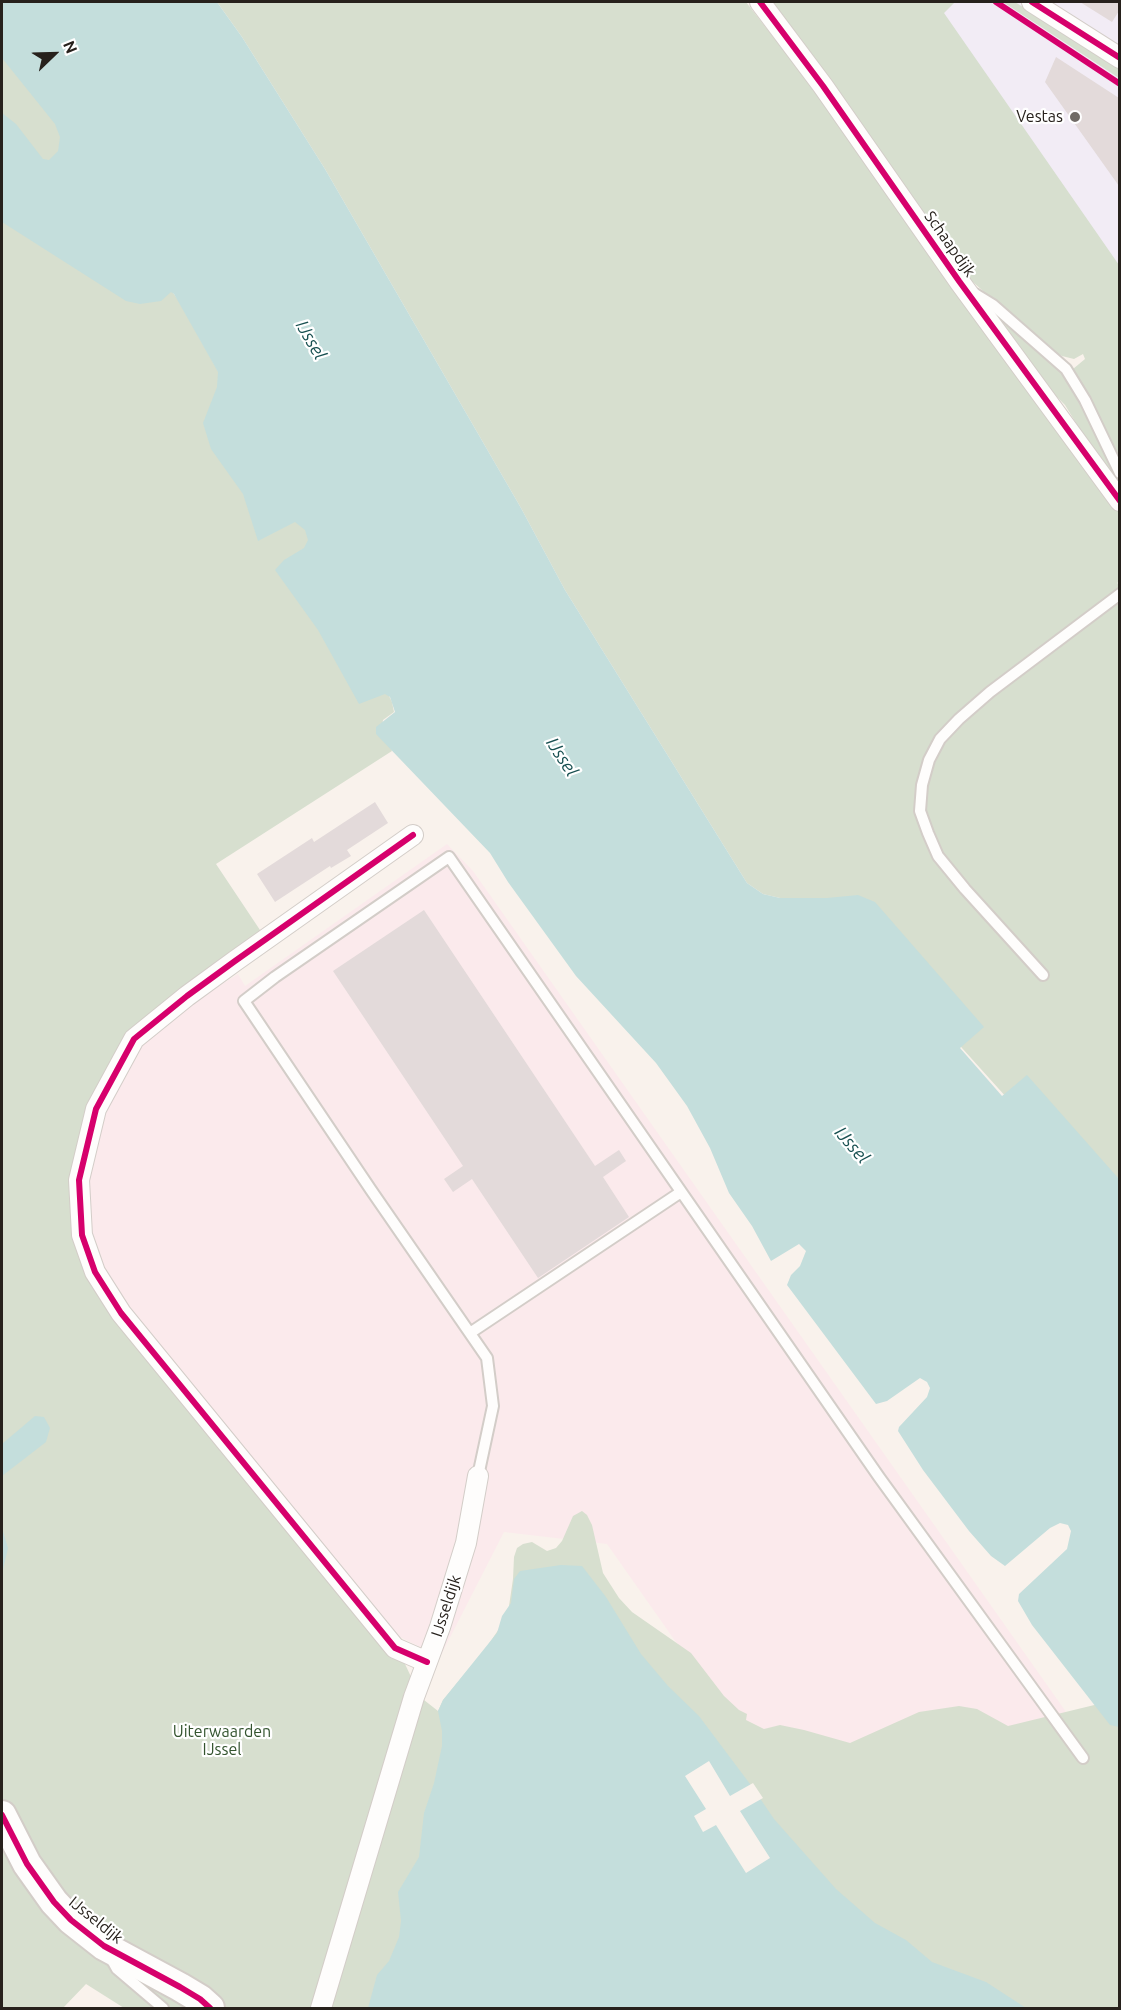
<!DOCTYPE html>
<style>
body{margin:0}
#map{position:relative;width:1121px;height:2010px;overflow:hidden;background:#f9f2ec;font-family:Ubuntu,sans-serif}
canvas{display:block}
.frame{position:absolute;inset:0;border:3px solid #27211c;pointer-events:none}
.north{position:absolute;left:24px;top:24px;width:60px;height:60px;-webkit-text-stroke:4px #fff;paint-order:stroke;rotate:67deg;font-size:16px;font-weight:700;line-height:24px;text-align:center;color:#27211c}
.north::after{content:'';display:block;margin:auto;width:21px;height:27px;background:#27211c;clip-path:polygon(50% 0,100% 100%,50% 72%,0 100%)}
</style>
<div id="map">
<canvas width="1121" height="2010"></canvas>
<div class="frame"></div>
<div class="north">N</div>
</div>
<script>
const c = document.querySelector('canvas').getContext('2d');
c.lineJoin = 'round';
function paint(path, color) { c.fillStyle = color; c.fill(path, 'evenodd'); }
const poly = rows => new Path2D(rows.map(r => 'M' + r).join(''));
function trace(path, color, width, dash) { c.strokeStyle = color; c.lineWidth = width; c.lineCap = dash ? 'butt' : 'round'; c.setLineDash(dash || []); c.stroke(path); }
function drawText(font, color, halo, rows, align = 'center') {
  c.font = font + ' Ubuntu,sans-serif'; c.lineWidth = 4.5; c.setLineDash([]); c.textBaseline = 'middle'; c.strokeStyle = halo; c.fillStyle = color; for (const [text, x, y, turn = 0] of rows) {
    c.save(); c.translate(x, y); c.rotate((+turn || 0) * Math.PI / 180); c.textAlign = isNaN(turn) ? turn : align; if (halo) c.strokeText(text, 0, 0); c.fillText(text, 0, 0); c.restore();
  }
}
const commercial = poly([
 [928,2,1119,2,1119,313]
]);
const industrial = poly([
 [447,844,473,871,1119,1787,813,1837,607,1544,504,1532,440,1657,398,1636,111,1291,82,1212,102,1110,127,1057,192,1003,238,974,245,986]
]);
const green = poly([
 [217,2,746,2,850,136,932,257,1119,511,1120,581,1117,583,1120,585,1119,1179,1007,1098,827,898,780,898,763,894,747,883,565,590,521,508,325,169,242,37],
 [770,2,955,2,944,13,1119,265,1119,462,1073,369,1085,359,1083,354,1074,359,1062,356,1050,350,966,276],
 [1003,2,1015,2,1119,69,1119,78],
 [2,34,128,230,179,301,308,532,392,702,394,712,383,720,382,727,392,751,216,864,264,936,152,1011,131,1030,77,1163,87,1265,396,1652,405,1664,413,1681,410,1689,438,1711,443,1700,486,1648,505,1620,509,1606,513,1579,514,1557,517,1548,523,1544,532,1542,547,1551,556,1548,562,1541,573,1516,582,1511,587,1515,592,1525,603,1573,619,1598,632,1612,691,1653,724,1696,739,1710,747,1714,746,1720,764,1729,780,1725,804,1730,850,1743,919,1712,959,1706,977,1709,1008,1726,1119,1699,1119,2008,224,2008,215,1997,88,1923,27,1848,2,1797],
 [992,309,1057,368,1071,383,1088,414,1119,485,1087,441,1065,405,1043,383,992,312],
 [2,1833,100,1958,156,2008,124,2008,86,1984,63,2008,2,2008],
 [123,1969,199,2008,170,2008]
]);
const water = poly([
 [2,2,217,2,242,37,325,169,521,508,565,590,747,883,763,894,780,898,827,898,858,895,875,902,984,1027,960,1048,1002,1096,1027,1075,1119,1179,1119,1727,1110,1725,1032,1625,1018,1601,1019,1594,1067,1549,1071,1531,1068,1525,1060,1523,1050,1528,1005,1566,991,1556,969,1531,923,1470,898,1431,899,1427,927,1397,930,1388,927,1382,920,1378,887,1401,876,1404,787,1285,791,1275,800,1266,806,1251,799,1244,771,1261,752,1226,729,1193,710,1148,687,1106,656,1063,576,976,508,882,490,853,376,734,376,727,395,712,390,697,385,694,359,704,318,630,275,570,284,560,304,548,308,540,305,530,295,522,258,541,243,494,211,449,203,423,217,387,218,372,174,294,171,292,161,301,140,304,126,301,2,222,2,113,16,124,43,159,49,160,58,151,60,137,55,124,2,58],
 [35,1416,44,1417,50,1428,46,1442,2,1476,2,1444],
 [2,1528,8,1548,2,1574],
 [561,1565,582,1566,606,1597,641,1654,668,1686,699,1716,753,1788,774,1819,836,1889,875,1923,906,1940,932,1962,986,1982,1026,2008,368,2008,377,1975,389,1961,399,1937,401,1921,398,1892,419,1857,424,1813,434,1783,442,1746,442,1731,438,1711,443,1700,497,1633,502,1616,511,1603,514,1579,520,1571]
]);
const pier = poly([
 [709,1761,730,1796,753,1783,763,1798,740,1811,770,1858,746,1873,716,1825,703,1832,694,1816,706,1809,685,1776]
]);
const building = poly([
 [1080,2,1119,2,1119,11,1112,22],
 [1056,57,1119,98,1119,186,1045,82],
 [375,802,388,823,347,850,351,856,331,868,330,866,275,902,257,874,312,838,314,842],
 [424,910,595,1166,619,1150,626,1161,603,1177,629,1217,538,1278,472,1179,453,1192,444,1179,463,1166,333,971]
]);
const lane = poly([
 [975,294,993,305,1066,369,1085,400,1120,473],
 [1043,975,965,889,938,856,928,833,920,811,922,785,929,760,940,739,959,719,990,692,1120,594],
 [470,1333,681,1192],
 [478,1476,493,1406,487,1358,371,1190,244,1001,275,977,449,857,879,1477,1083,1758],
 [112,1960,117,1969,163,2008]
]);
const street = poly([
 [760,2,823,86,959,281,1120,501],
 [1032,2,1120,58],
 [413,835,235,961,187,996,134,1039,96,1109,79,1180,82,1235,95,1272,121,1313,395,1648,427,1662],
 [321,2008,414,1697,440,1627,466,1543,478,1476]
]);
const secondary = poly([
 [2,1815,27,1864,54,1902,71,1920,104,1946,180,1987,200,1999,210,2008]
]);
const cycleway = poly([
 [760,2,823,86,959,281,1120,501],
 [996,2,1120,84],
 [1032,2,1120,58],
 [413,835,235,961,187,996,134,1039,96,1109,79,1180,82,1235,95,1272,121,1313,395,1648,427,1662],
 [2,1815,27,1864,54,1902,71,1920,104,1946,180,1987,200,1999,210,2008]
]);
const markers = [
 [1075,117,6,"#706a65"]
];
const poiNames = [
 ["Vestas",1063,117]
];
const streetNames = [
 ["Schaapdijk",950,244,55],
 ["IJsseldijk",446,1606,-72],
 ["IJsseldijk",96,1920,39]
];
const parkNames = [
 ["Uiterwaarden",222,1732],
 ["IJssel",222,1750]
];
const waterNames = [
 ["IJssel",311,340,60],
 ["IJssel",562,757,57],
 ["IJssel",852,1145,49]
];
paint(commercial, '#f2ecf5');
paint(industrial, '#fbeaec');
paint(green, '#d7dfcf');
paint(water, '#c4dedc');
paint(pier, '#f9f2ec');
paint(building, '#e3dada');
trace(lane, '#d3cdc8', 14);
trace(street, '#d3cdc8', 22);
trace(secondary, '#d3cdc8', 32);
trace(lane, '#fefdfc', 10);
trace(street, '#fefdfc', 20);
trace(secondary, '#fefdfc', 28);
trace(cycleway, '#d6006c', 6);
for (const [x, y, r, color] of markers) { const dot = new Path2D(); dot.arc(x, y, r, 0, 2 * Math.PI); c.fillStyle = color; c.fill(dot); trace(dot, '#fff', 2); }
drawText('16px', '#27211c', '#fff', poiNames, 'right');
drawText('16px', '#27211c', '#fff', streetNames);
drawText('16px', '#34542f', '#fff', parkNames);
drawText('italic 18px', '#185051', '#fff', waterNames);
</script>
